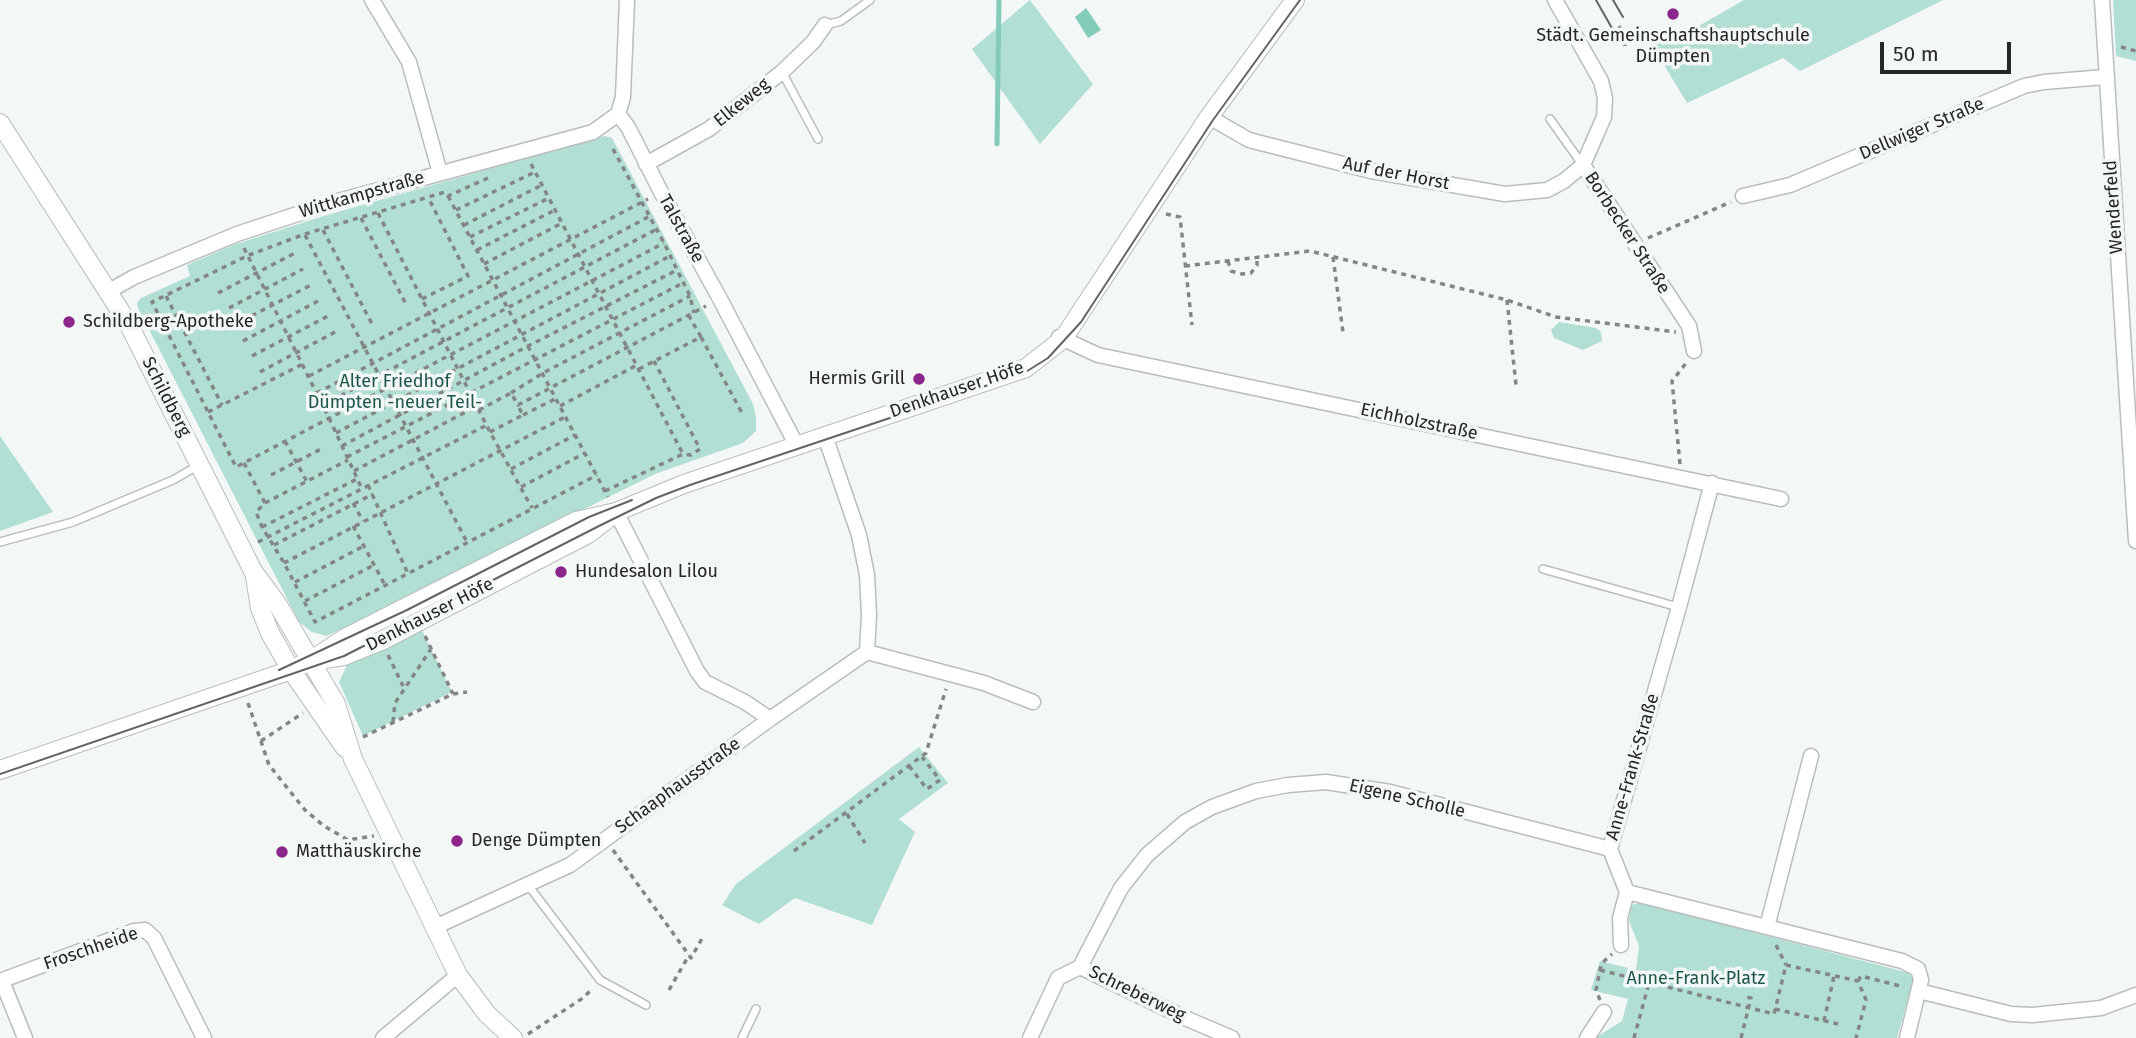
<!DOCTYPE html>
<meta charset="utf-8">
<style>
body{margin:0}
#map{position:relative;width:2136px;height:1038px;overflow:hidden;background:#f3f7f6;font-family:"Fira Sans",sans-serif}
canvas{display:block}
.scale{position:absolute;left:1880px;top:42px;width:131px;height:32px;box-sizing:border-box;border:4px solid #252626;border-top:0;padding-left:9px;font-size:21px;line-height:24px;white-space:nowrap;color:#252626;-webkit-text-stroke:5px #f3f7f6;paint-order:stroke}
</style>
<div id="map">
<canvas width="2136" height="1038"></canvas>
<div class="scale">50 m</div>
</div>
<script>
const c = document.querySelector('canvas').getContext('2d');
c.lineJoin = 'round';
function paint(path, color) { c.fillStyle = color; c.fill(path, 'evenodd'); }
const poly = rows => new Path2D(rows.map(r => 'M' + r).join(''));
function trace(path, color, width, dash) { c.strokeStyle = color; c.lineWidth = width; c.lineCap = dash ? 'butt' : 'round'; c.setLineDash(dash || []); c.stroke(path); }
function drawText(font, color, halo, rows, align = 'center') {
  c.font = font + ' "Fira Sans",sans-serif'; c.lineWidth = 7; c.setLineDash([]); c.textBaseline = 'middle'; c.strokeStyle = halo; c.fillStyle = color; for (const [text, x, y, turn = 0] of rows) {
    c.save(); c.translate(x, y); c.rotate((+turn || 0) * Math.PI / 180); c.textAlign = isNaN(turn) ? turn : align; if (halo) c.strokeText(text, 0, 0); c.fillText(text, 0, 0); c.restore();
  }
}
const green = poly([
 [1030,0,1093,84,1040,144,972,49],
 [1744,0,1943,0,1800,71,1783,58,1687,103,1649,40,1697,27],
 [2113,0,2136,0,2136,61,2116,56],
 [605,136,612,138,753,404,756,418,756,431,743,443,655,474,327,636,312,632,299,622,138,308,137,303,141,298,190,276,187,265,233,245,327,215],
 [1559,322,1596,328,1601,332,1602,341,1583,350,1554,338,1551,330],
 [0,436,53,512,0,531],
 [418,622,452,692,363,736,339,682,348,663],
 [919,747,948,783,899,819,915,832,872,925,795,898,759,924,722,905,736,884],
 [1642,903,1909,973,1913,980,1897,1038,1595,1038,1622,1021,1628,999,1591,990,1600,961,1636,970,1639,946,1629,921,1631,905]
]);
const water = poly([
 [1086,8,1101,30,1088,38,1075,17]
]);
const stream = poly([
 [997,144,999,0]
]);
const path = poly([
 [1619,26,1623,33,1625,46],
 [2121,47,2136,51],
 [613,149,664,243,690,296,694,313],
 [531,164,683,454],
 [488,178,448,196,445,192,305,234,249,255,152,302,236,467,664,243],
 [448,196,608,497],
 [456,210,535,172],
 [378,213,490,432,532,508],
 [1166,214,1180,217,1192,325],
 [361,218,407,306],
 [464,225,542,185],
 [323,230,372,324],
 [305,235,467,542],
 [470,237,549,198],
 [1648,238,1731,202],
 [244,248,329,418,362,489],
 [477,250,555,210],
 [1333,257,1343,332],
 [1228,261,1231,271,1242,274,1251,273,1257,265,1257,257],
 [484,264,562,223],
 [1185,266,1310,251,1507,300,1556,317,1676,332],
 [218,293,295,253],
 [166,296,222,405],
 [422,299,468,276,428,197],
 [1507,300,1516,385],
 [229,308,303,269],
 [234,325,313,284],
 [701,337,743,415],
 [243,341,320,300],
 [252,356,328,316],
 [639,369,701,337,689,316],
 [260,372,337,331],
 [309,376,648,199],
 [317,393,650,216],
 [511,393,543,373,690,296],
 [323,405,657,229],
 [560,406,637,365],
 [479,410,511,393,518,405,706,306],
 [208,412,303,364],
 [523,415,555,399],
 [490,432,523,415,518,406],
 [336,433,670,256],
 [285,441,307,482],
 [342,446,528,346,677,270],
 [347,457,683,283],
 [244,463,265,503,256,512,262,527,284,563,315,622,597,475],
 [1680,464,1672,381,1687,362],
 [511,469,575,435],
 [354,471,477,406],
 [271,475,323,448],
 [368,485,408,574],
 [521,487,585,453],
 [605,491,683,454,691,455,700,449,654,361],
 [265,503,348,460],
 [353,503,363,521],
 [353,526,385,585],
 [262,527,357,479],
 [258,542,487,425],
 [274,545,373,494],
 [284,563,565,417],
 [295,582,364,546],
 [305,601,374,565],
 [425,636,453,694],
 [388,655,403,686],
 [248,703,269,765,305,810,324,826,348,840,374,836],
 [393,722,395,703,431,649],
 [363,737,453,694,467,692],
 [261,741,303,713],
 [909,766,927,789,940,780,922,757],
 [847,814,865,843],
 [613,850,691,958,704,935],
 [794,851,926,753,946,689],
 [1776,945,1786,965],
 [1600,970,1774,1014,1786,965,1858,981,1866,1000,1856,1038],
 [1858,981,1861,976,1904,987],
 [669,990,689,955],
 [1600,1000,1596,990,1600,970,1602,963,1612,954],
 [1775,1009,1838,1024],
 [1824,1021,1834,976],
 [528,1034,583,998,593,988],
 [1634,1038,1652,972,1657,974],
 [1741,1038,1751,998,1746,997]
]);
const service = poly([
 [825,25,841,21,870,0],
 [782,72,818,139],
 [1550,119,1582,164],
 [0,542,73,522,173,480,199,465],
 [1543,569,1678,607],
 [528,885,600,980,646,1005],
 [742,1038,756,1009]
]);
const minor = poly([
 [372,0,409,62,440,173],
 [2102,0,2136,541],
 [618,114,628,127,661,192,720,299,797,446],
 [618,114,623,97,627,0],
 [1209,117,1249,140,1371,171,1505,194,1547,190,1564,181,1583,165,1604,117,1605,98,1601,81,1555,0],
 [646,164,709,129,782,72,813,42,825,25],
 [1583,165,1689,326,1694,351],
 [1743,196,1790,185,2024,86,2044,82,2105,77],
 [109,291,134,277,237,234,331,203,593,132,618,114],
 [1059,337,1098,355,1781,499],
 [825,436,859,535,867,575,869,615,867,652],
 [616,512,697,671,705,682,745,702,770,719],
 [1627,892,1902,961,1918,969,1921,980,1907,1038],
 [435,927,570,865,770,719,867,652,984,683,1033,702],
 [1767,927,1811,756],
 [1621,945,1620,918,1627,892,1610,849,1679,607,1712,483],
 [1080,967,1185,1018,1232,1038],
 [0,981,134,931,145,930,154,938,204,1038],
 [2,981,25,1038],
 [1919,991,2011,1014,2033,1015,2101,1008,2136,995],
 [383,1038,458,975],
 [1030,1038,1058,978,1080,967,1121,888,1147,855,1185,822,1212,807,1256,791,1288,785,1326,782,1390,792,1610,849],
 [1587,1038,1604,1012]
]);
const tertiary = poly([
 [0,123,128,323,253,571,278,605,336,704,353,759,458,975,487,1014,513,1038],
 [255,577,260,608,270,633,291,670,345,748],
 [317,660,344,656,381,641,588,534,614,514],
 [0,770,291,670,310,661,345,638,576,521,616,512,684,484,1026,368,1063,339,1209,117,1295,0]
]);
const tram = poly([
 [1596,0,1613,30],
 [1613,0,1623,17],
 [279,670,407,610,589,517,632,500],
 [0,774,344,656,599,526,656,498,690,485,1024,373,1048,358,1081,322,1213,120,1300,0]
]);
const markers = [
 [1673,14,7,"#8c268d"],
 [69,322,7,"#8c268d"],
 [919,379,7,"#8c268d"],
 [561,572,7,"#8c268d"],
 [457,841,7,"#8c268d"],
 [282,852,7,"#8c268d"]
];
const poiNames = [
 ["Städt. Gemeinschaftshauptschule",1673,36,"center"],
 ["Dümpten",1673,57,"center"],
 ["Schildberg-Apotheke",83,322],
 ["Hermis Grill",905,379,"right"],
 ["Hundesalon Lilou",575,572],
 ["Denge Dümpten",471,841],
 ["Matthäuskirche",296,852]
];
const streetNames = [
 ["Elkeweg",742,103,-39],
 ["Dellwiger Straße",1922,129,-23],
 ["Auf der Horst",1396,174,11],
 ["Wittkampstraße",362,195,-16],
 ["Wenderfeld",2114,207,-94],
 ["Talstraße",681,229,61],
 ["Borbecker Straße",1627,233,57],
 ["Denkhauser Höfe",957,390,-19],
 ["Schildberg",166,397,63],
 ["Eichholzstraße",1419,422,12],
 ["Denkhauser Höfe",430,615,-27],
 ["Anne-Frank-Straße",1633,767,-74],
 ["Schaaphausstraße",678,786,-36],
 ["Eigene Scholle",1407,799,13],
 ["Froschheide",91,949,-19],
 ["Schreberweg",1137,994,26]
];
const parkNames = [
 ["Alter Friedhof",395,382],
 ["Dümpten -neuer Teil-",395,403],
 ["Anne-Frank-Platz",1696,979]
];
paint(green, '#b2dfd3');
paint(water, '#85cbba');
trace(stream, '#85cbba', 5);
trace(service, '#b9bdbb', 10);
trace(minor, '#b9bdbb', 17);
trace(tertiary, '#b9bdbb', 20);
trace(path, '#848686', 3.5, [5, 5]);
trace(service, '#fff', 7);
trace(minor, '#fff', 14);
trace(tertiary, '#fff', 18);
trace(tram, '#636565', 2);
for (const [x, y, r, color] of markers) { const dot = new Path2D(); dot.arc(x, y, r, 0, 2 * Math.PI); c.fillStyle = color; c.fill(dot); trace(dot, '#f3f7f6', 2.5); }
drawText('18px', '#252626', '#f3f7f6', poiNames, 'left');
drawText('18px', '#252626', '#f3f7f6', streetNames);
drawText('18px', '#1c564a', '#f3f7f6', parkNames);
</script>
